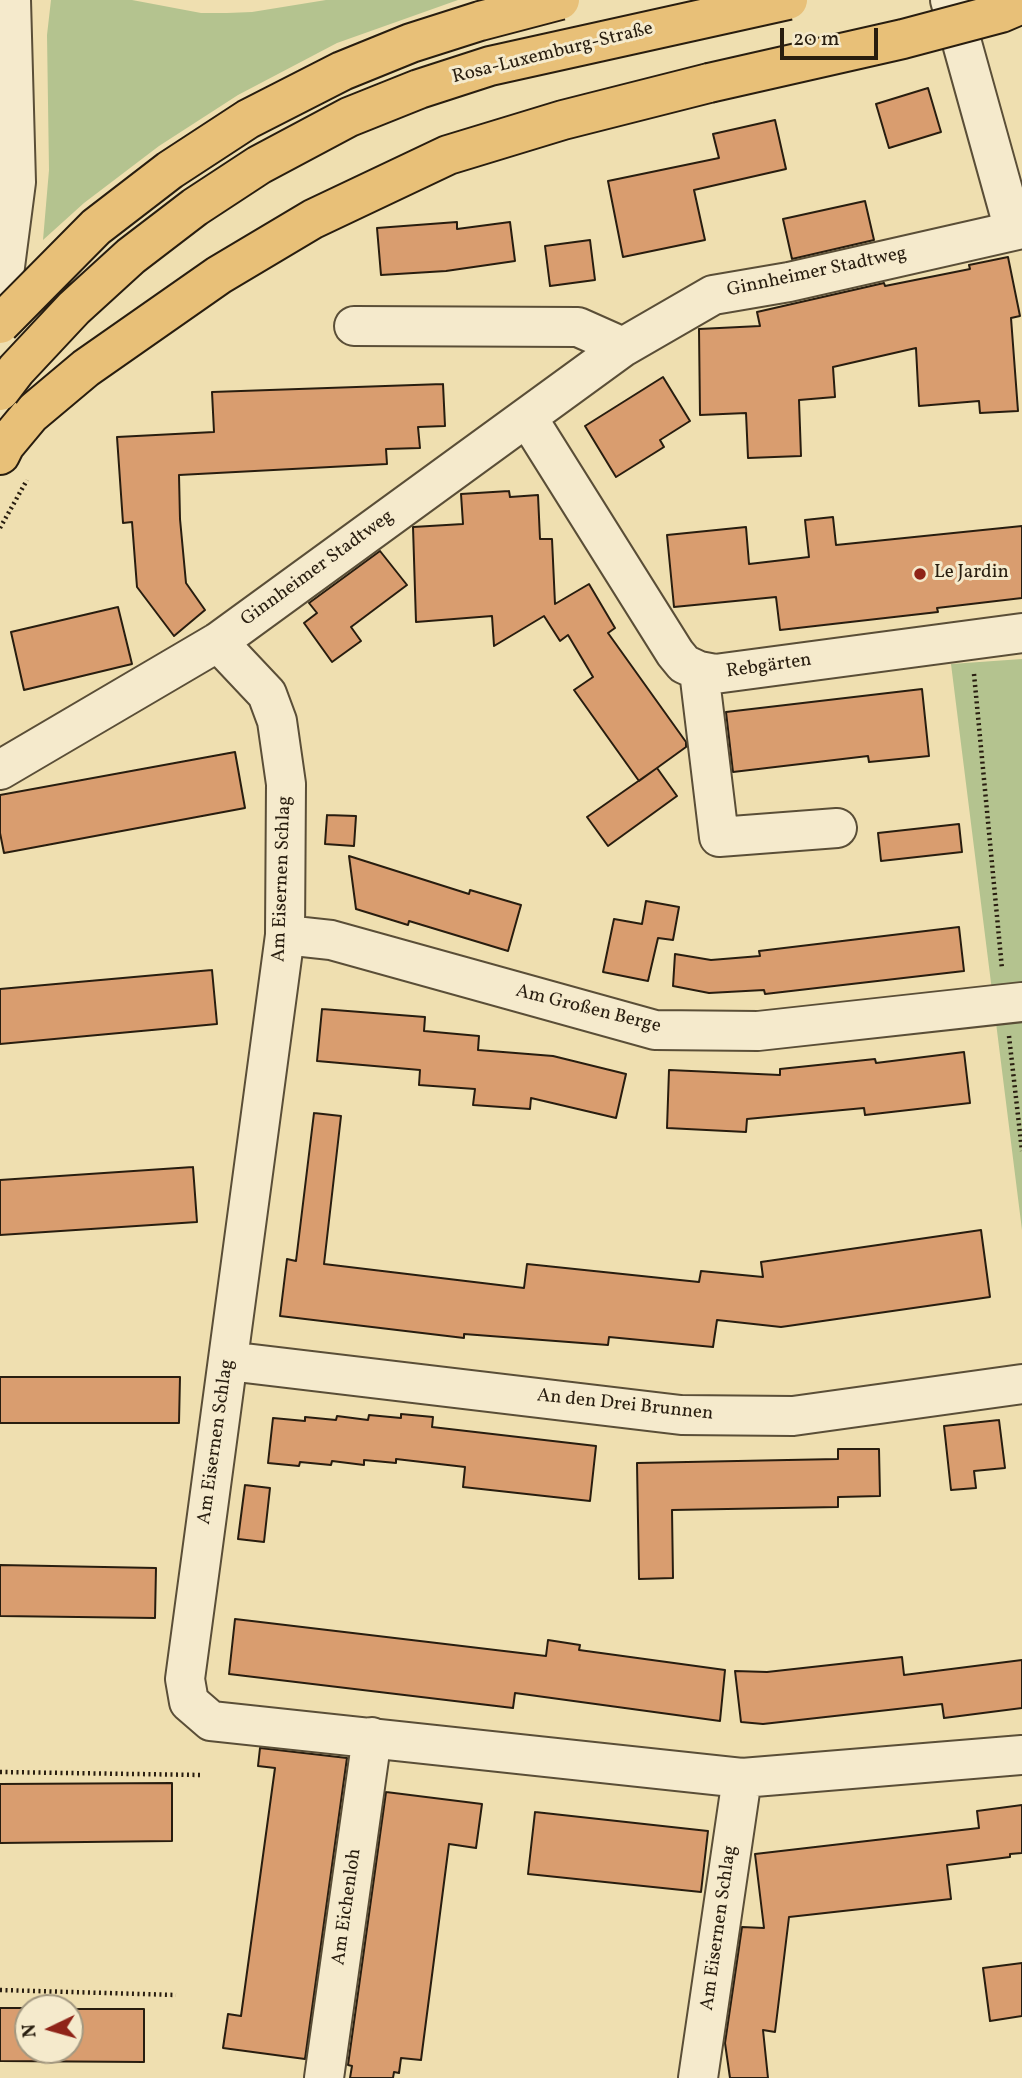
<!DOCTYPE html>
<meta charset="utf-8">
<style>
body{margin:0}
#map{position:relative;width:1022px;height:2078px;overflow:hidden;background:#efdfb0;font-family:Vollkorn,serif}
canvas{display:block}
.north{position:absolute;left:14px;top:1994px;width:70px;height:70px;box-sizing:border-box;background:#f5eacc;border:2px solid #a39880;border-radius:50%;rotate:265deg;font-size:19px;font-weight:700;line-height:28px;text-align:center;color:#281d0f}
.north::after{content:'';display:block;margin:auto;width:24px;height:32px;background:#8f2418;clip-path:polygon(50% 0,100% 100%,50% 72%,0 100%)}
.scale{position:absolute;left:780px;top:28px;width:98px;height:32px;box-sizing:border-box;border:4px solid #281d0f;border-top:0;padding-left:9px;font-size:21px;line-height:24px;white-space:nowrap;color:#281d0f;-webkit-text-stroke:5px #f5eacc;paint-order:stroke}
</style>
<div id="map">
<canvas width="1022" height="2078"></canvas>
<div class="north">N</div>
<div class="scale">20 m</div>
</div>
<script>
const c = document.querySelector('canvas').getContext('2d');
c.lineJoin = 'round';
function paint(path, color) { c.fillStyle = color; c.fill(path, 'evenodd'); }
const poly = rows => new Path2D(rows.map(r => 'M' + r).join(''));
function trace(path, color, width, dash) { c.strokeStyle = color; c.lineWidth = width; c.lineCap = dash ? 'butt' : 'round'; c.setLineDash(dash || []); c.stroke(path); }
function drawText(font, color, halo, rows, align = 'center') {
  c.font = font + ' Vollkorn,serif'; c.lineWidth = 6; c.setLineDash([]); c.textBaseline = 'middle'; c.strokeStyle = halo; c.fillStyle = color; for (const [text, x, y, turn = 0] of rows) {
    c.save(); c.translate(x, y); c.rotate((+turn || 0) * Math.PI / 180); c.textAlign = isNaN(turn) ? turn : align; if (halo) c.strokeText(text, 0, 0); c.fillText(text, 0, 0); c.restore();
  }
}
const green = poly([
 [51,0,132,0,201,13,227,13,252,12,326,0,458,0,337,43,238,95,159,146,84,203,43,240,49,170,47,35],
 [1022,659,1022,1230,951,664]
]);
const building = poly([
 [928,88,941,132,889,148,876,104,928,88],
 [775,120,786,169,694,190,705,240,623,257,608,181,719,158,713,134,775,120],
 [865,201,874,240,792,259,783,219,865,201],
 [457,222,457,229,510,222,515,261,446,271,381,275,377,228,457,222],
 [590,240,595,280,550,286,545,246,590,240],
 [1008,257,1020,316,1011,318,1018,411,980,413,979,401,919,406,916,348,833,367,835,397,799,400,801,456,748,458,746,413,700,415,699,329,760,326,757,312,884,283,885,286,970,269,969,265,1008,257],
 [663,377,690,421,660,440,664,447,616,477,585,426,663,377],
 [443,384,445,426,418,427,420,448,386,449,387,464,179,475,180,519,186,583,205,610,174,636,137,587,132,522,123,523,117,437,214,432,212,392,443,384],
 [509,491,510,497,538,495,540,539,552,539,555,604,589,584,615,628,608,633,686,742,686,747,639,781,574,690,593,677,568,635,560,641,544,616,494,646,492,616,416,622,413,527,463,524,461,494,509,491],
 [833,517,836,545,1022,526,1022,598,937,608,938,612,780,630,776,597,674,607,667,535,746,527,749,564,809,557,805,520,833,517],
 [380,551,407,585,351,627,361,641,332,662,304,623,317,613,309,603,380,551],
 [118,607,132,664,24,690,11,632,118,607],
 [922,689,929,756,869,762,868,756,733,772,726,712,922,689],
 [235,752,245,808,4,853,0,833,0,795,235,752],
 [657,768,677,796,608,846,587,817,657,768],
 [327,815,356,816,354,846,325,844,327,815],
 [959,824,962,852,881,861,878,833,959,824],
 [349,856,469,894,470,890,521,905,508,951,409,921,408,925,356,909,349,856],
 [646,901,679,907,673,940,658,938,648,981,603,972,614,919,642,924,646,901],
 [959,927,964,971,765,994,764,990,709,993,673,986,675,954,711,960,760,956,759,951,959,927],
 [212,970,217,1024,0,1044,0,989,212,970],
 [322,1009,425,1017,424,1031,479,1036,478,1050,553,1056,626,1074,616,1118,531,1098,530,1109,473,1105,475,1089,419,1085,420,1070,317,1061,322,1009],
 [964,1052,970,1103,865,1115,864,1108,747,1119,746,1132,667,1128,669,1070,780,1075,780,1069,875,1059,876,1063,964,1052],
 [314,1113,341,1116,324,1264,524,1288,527,1264,699,1282,701,1271,763,1277,761,1262,981,1230,990,1297,781,1327,717,1320,713,1347,609,1337,608,1345,464,1334,464,1338,280,1316,287,1259,296,1261,314,1113],
 [193,1167,197,1222,0,1235,0,1180,193,1167],
 [0,1377,180,1377,179,1423,0,1423,0,1377],
 [401,1414,433,1417,432,1427,596,1446,590,1501,463,1487,465,1467,396,1459,396,1463,364,1460,364,1465,332,1461,331,1465,300,1462,299,1466,268,1463,273,1418,305,1421,305,1417,336,1420,337,1416,368,1420,369,1415,401,1418,401,1414],
 [999,1420,1005,1468,974,1471,976,1488,951,1490,944,1426,999,1420],
 [838,1449,879,1449,880,1496,838,1497,838,1507,672,1510,673,1578,639,1579,637,1463,838,1459,838,1449],
 [245,1485,270,1488,264,1542,238,1539,245,1485],
 [0,1565,156,1568,155,1618,0,1616,0,1565],
 [235,1619,546,1656,548,1640,580,1645,579,1650,725,1670,720,1721,515,1693,513,1708,229,1674,235,1619],
 [902,1657,904,1675,1022,1660,1022,1708,944,1718,942,1704,763,1724,741,1722,735,1671,767,1672,902,1657],
 [260,1748,347,1758,305,2059,223,2048,228,2014,241,2016,275,1768,258,1766,260,1748],
 [172,1783,172,1841,0,1843,0,1784,172,1783],
 [386,1792,482,1804,476,1848,449,1844,421,2060,401,2058,399,2073,394,2072,393,2078,350,2078,352,2066,348,2065,386,1792],
 [1022,1805,1022,1853,1010,1854,1010,1857,947,1865,951,1899,789,1917,775,2032,763,2030,768,2078,730,2078,725,2043,742,1927,764,1928,755,1854,979,1828,977,1811,1022,1805],
 [535,1812,708,1831,701,1892,528,1874,535,1812],
 [1022,1963,1022,2016,990,2021,983,1968,1022,1963],
 [0,2008,28,2008,28,2050,70,2050,70,2009,144,2009,144,2062,0,2061,0,2008]
]);
const path = poly([
 [0,528,27,480],
 [974,674,1002,969],
 [1009,1036,1022,1151],
 [0,1772,202,1775],
 [0,1990,176,1995]
]);
const minor = poly([
 [950,0,1014,230],
 [0,305,16,182,11,0],
 [354,326,578,327,623,347],
 [527,417,675,653,684,664,699,671,715,674,1022,633],
 [218,642,267,694,277,721,286,784,285,935,185,1679,189,1702,211,1721,742,1778,1022,1755],
 [699,671,719,837,837,828],
 [0,770,218,642,623,347,713,295,789,282,1022,229],
 [285,935,331,940,655,1030,758,1031,1022,1002],
 [228,1361,681,1415,793,1416,1022,1384],
 [324,2078,372,1737],
 [698,2078,742,1778]
]);
const highway = poly([
 [0,455,5,445,30,415,86,368,219,275,313,219,448,155,563,120,709,83]
]);
const highwayBridge = poly([
 [709,83,903,39,1001,13,1022,4],
 [0,324,96,227,170,170,248,119,342,71,411,43,480,21,560,0],
 [0,391,16,370,74,308,131,256,195,207,259,165,349,117,419,89,490,66,788,0]
]);
const markers = [
 [920,574,7,"#8f2418"]
];
const streetNames = [
 ["Rosa-Luxemburg-Straße",553,54,-14],
 ["Ginnheimer Stadtweg",817,273,-12],
 ["Ginnheimer Stadtweg",318,569,-36],
 ["Rebgärten",769,667,-8],
 ["Am Eisernen Schlag",283,879,-88],
 ["Am Großen Berge",588,1010,14],
 ["An den Drei Brunnen",625,1406,6],
 ["Am Eisernen Schlag",217,1442,-82],
 ["Am Eichenloh",348,1907,-82],
 ["Am Eisernen Schlag",720,1928,-82]
];
const poiNames = [
 ["Le Jardin",934,574]
];
paint(green, '#b4c38f');
paint(building, '#d99d6f');
trace(building, '#281d0f', 2);
trace(minor, '#5a4e37', 42);
trace(highway, '#281d0f', 42);
trace(path, '#281d0f', 4.5, [2, 3.5]);
trace(minor, '#f5eacc', 38);
trace(highway, '#e8c078', 38);
trace(highwayBridge, '#281d0f', 42, []);
trace(highwayBridge, '#e8c078', 38);
for (const [x, y, r, color] of markers) { const dot = new Path2D(); dot.arc(x, y, r, 0, 2 * Math.PI); c.fillStyle = color; c.fill(dot); trace(dot, '#f5eacc', 2.5); }
drawText('19px', '#281d0f', '#f5eacc', streetNames);
drawText('19px', '#281d0f', '#f5eacc', poiNames, 'left');
</script>
